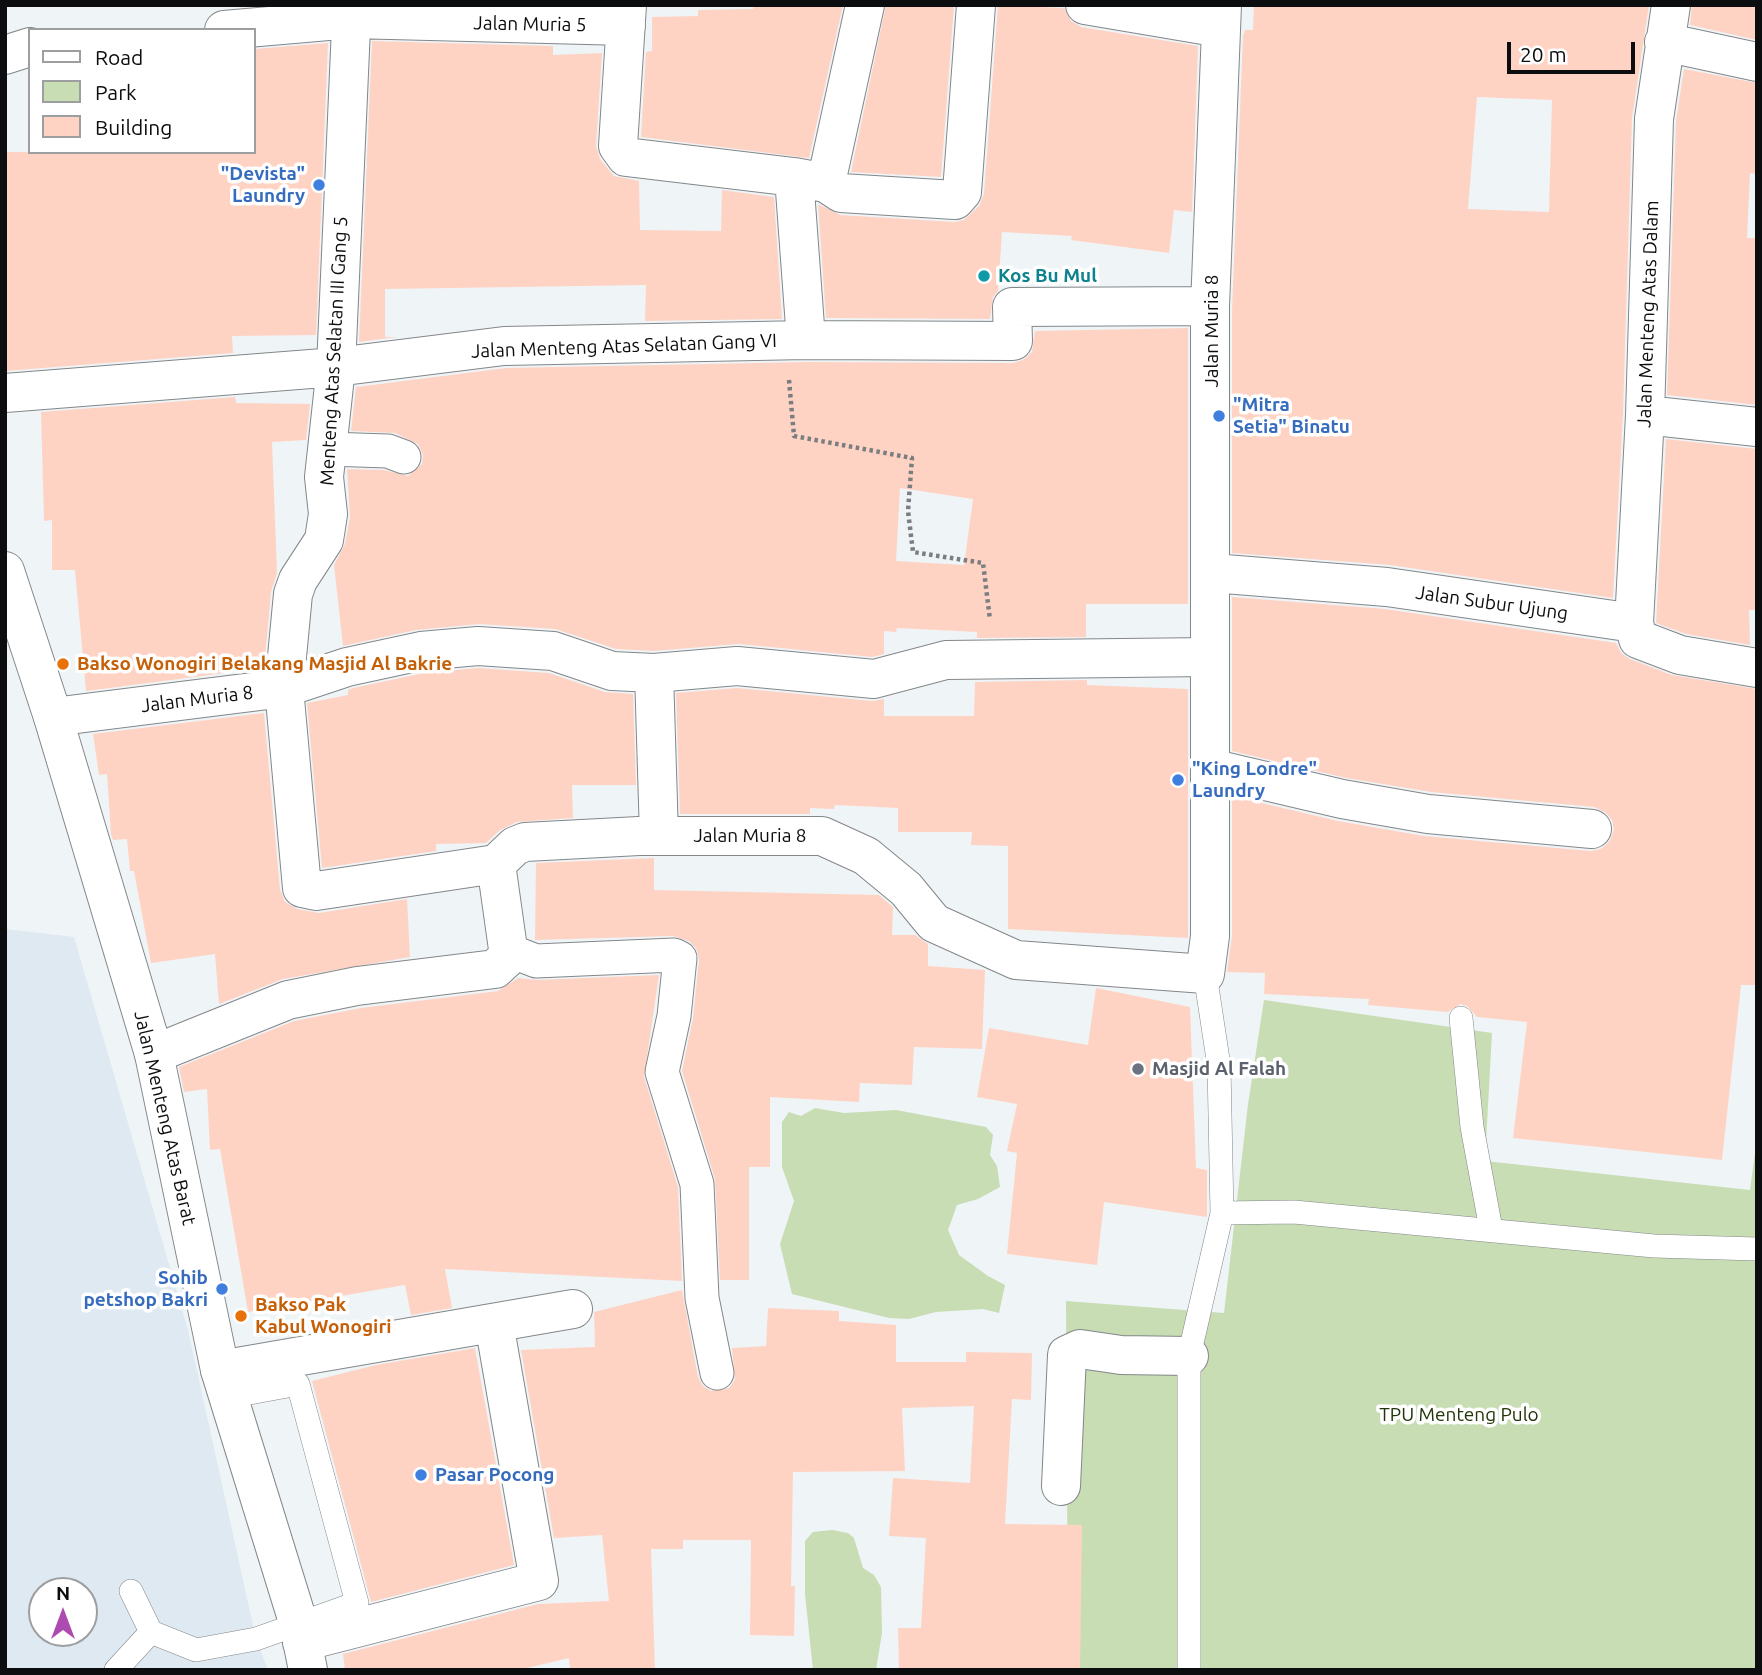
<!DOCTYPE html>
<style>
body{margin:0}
#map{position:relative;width:1762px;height:1675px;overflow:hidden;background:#eff4f7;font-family:Ubuntu,sans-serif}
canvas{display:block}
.frame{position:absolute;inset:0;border:7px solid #0b0d0e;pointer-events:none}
.legend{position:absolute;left:28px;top:28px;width:228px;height:126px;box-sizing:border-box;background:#fff;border:2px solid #9d9e9f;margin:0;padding:9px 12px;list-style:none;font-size:21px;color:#0b0d0e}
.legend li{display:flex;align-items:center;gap:14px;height:35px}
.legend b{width:35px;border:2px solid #9d9e9f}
.north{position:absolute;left:28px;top:1577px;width:70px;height:70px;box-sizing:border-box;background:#fff;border:2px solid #9d9e9f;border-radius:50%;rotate:0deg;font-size:19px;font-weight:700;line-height:28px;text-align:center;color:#0b0d0e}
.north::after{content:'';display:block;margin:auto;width:24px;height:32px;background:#ae4bb1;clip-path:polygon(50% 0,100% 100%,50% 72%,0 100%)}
.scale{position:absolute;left:1507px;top:42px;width:128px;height:32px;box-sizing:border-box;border:4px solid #0b0d0e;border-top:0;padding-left:9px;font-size:21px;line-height:24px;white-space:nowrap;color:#0b0d0e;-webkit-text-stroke:5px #fff;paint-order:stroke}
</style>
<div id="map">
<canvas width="1762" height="1675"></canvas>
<div class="frame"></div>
<ul class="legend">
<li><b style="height:9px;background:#fff"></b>Road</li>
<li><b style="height:19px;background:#c8ddb4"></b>Park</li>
<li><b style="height:19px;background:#ffd3c4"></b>Building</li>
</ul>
<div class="north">N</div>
<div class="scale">20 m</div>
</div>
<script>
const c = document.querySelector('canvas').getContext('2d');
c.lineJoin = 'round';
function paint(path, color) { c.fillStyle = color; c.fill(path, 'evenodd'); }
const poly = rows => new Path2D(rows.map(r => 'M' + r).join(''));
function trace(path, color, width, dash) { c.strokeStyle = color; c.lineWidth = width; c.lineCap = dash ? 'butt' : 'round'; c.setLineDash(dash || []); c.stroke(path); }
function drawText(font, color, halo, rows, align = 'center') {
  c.font = font + ' Ubuntu,sans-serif'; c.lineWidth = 7; c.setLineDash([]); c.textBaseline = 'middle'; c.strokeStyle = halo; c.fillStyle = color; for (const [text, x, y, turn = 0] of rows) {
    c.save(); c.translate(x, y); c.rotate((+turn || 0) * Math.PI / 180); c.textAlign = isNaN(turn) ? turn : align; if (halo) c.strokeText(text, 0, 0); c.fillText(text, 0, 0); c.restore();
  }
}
const built = poly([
 [5,929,74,937,188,1330,256,1639,268,1670,5,1670],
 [42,1591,84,1591,84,1633,42,1633]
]);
const green = poly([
 [1264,1000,1492,1033,1485,1161,1750,1190,1757,1138,1757,1670,1068,1670,1066,1301,1224,1313,1248,1104],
 [815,1108,844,1113,896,1110,986,1127,993,1135,990,1155,997,1166,1000,1187,978,1199,957,1205,948,1230,959,1255,988,1276,1005,1285,999,1313,983,1309,936,1312,909,1319,889,1318,792,1294,780,1244,794,1201,782,1167,782,1122,789,1112,801,1116],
 [832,1530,848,1533,854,1538,863,1568,874,1575,881,1587,882,1633,876,1670,813,1670,805,1594,805,1541,813,1532]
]);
const building = poly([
 [754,5,843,5,809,158,641,137,646,52,652,51,652,17,698,16,698,10,753,9],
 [886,5,954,5,941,177,851,172],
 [998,5,1064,8,1071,21,1081,27,1198,46,1192,212,1174,210,1169,253,1071,240,1072,236,1002,232,998,291,993,297,990,319,826,318,818,204,840,215,954,222,964,220,979,206,984,194],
 [1254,5,1649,5,1632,118,1623,414,1613,598,1390,565,1232,553,1232,311,1243,36,1245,30,1253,30],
 [1477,97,1552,100,1549,212,1468,209],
 [1692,5,1757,5,1757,40,1690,25],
 [372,41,553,46,553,55,602,53,596,146,600,159,614,176,639,181,640,230,721,231,722,190,774,197,782,319,645,321,646,285,385,289,385,337,397,337,359,342],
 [328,43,316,335,232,336,233,353,5,371,5,152,254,152,254,49],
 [1684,69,1757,83,1757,174,1750,173,1747,238,1757,238,1757,405,1667,395,1676,121],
 [1188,328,1188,604,1086,604,1086,637,977,638,977,632,897,628,896,632,884,631,884,654,872,657,739,644,654,651,616,649,555,629,479,624,416,630,343,646,334,565,345,544,350,517,347,469,384,470,408,476,422,464,423,455,418,444,395,433,351,431,356,387,506,368,806,362,1013,363,1023,360,1032,352,1035,331],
 [900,488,973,499,964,565,896,561],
 [235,397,236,403,310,404,306,440,272,442,277,573,271,592,264,668,86,691,75,570,52,570,52,520,44,521,41,412],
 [1666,439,1757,449,1757,584,1756,610,1749,610,1750,645,1686,634,1656,623],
 [1232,597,1385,609,1616,643,1621,653,1630,659,1672,675,1757,689,1757,985,1741,985,1722,1160,1513,1138,1527,1022,1477,1017,1467,1006,1460,1004,1448,1012,1368,1005,1369,999,1264,994,1265,973,1227,972,1232,936,1232,796,1338,821,1424,836,1590,851,1601,849,1609,842,1614,830,1612,820,1605,812,1594,807,1431,792,1346,778,1232,751],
 [478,668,549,673,605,692,633,694,636,785,572,785,573,818,517,822,500,830,486,843,436,844,436,851,322,868,307,703,348,695,348,690,353,688,424,673],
 [1087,680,1087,685,1188,689,1188,938,1008,929,1008,846,971,845,972,832,898,832,898,808,835,805,834,809,810,808,810,814,680,814,676,693,737,688,872,701,884,699,884,716,974,716,975,682],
 [264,713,280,890,285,902,297,909,319,913,407,899,410,957,283,979,219,1004,215,954,151,963,134,871,130,871,127,839,113,840,111,834,107,774,99,775,93,734],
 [654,858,654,890,879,895,893,907,892,935,915,935,928,944,928,966,985,970,982,1049,914,1047,912,1085,860,1083,859,1102,770,1097,770,1167,749,1167,749,1280,720,1280,715,1179,682,1071,693,1018,699,960,696,948,689,941,673,936,535,940,536,863],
 [659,975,644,1077,678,1187,682,1281,445,1269,452,1308,411,1315,405,1285,248,1312,220,1149,210,1150,207,1089,184,1092,179,1067,294,1021,361,1008,498,991,518,978,537,980],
 [1096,988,1190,1007,1196,1168,1207,1170,1207,1217,1104,1202,1097,1265,1007,1254,1017,1153,1007,1151,1017,1104,977,1097,989,1028,1088,1045],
 [682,1290,698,1377,703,1386,711,1391,729,1388,735,1380,732,1348,766,1346,768,1308,839,1311,839,1321,896,1325,896,1362,966,1362,966,1352,1032,1353,1031,1400,1012,1399,1005,1524,1082,1525,1080,1670,899,1670,898,1628,921,1628,926,1538,889,1536,893,1478,970,1483,974,1406,902,1408,905,1471,793,1472,791,1586,795,1586,794,1636,750,1635,751,1540,683,1540,683,1549,651,1549,655,1670,570,1670,569,1658,519,1670,345,1670,343,1654,538,1604,609,1601,602,1535,554,1538,521,1350,595,1347,594,1312],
 [475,1348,514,1565,371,1602,312,1381,376,1365]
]);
const path = poly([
 [789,380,794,436,912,458,908,511,913,552,983,563,990,620]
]);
const service = poly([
 [1461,1018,1472,1127,1491,1229],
 [1222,1213,1294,1212,1654,1246,1757,1249],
 [131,1591,151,1632,196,1650,256,1639,357,1603,298,1384,228,1397],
 [116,1670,151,1632],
 [1189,1670,1189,1356,1222,1213,1219,1066,1205,974]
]);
const pedestrian = poly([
 [327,449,388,451,404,457],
 [508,950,536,961,674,955,680,958,674,1016,662,1072,697,1184,702,1298,717,1373]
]);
const minor = poly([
 [352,5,336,367,324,477,328,514,324,540,298,580,293,594,284,688,302,888,316,891,496,864],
 [627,5,618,146,626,157,794,177,806,340],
 [1085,5,1221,28],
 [1671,5,1654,119,1645,415,1634,623,1638,639,1680,655,1757,668],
 [224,30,351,19,626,26],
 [1664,42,1757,62],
 [5,55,30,47],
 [794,177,826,183,841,193,955,200,962,192,976,5],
 [826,183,865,5],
 [5,393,336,367,504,346,806,340,1013,341,1012,307,1210,306],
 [1645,415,1757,427],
 [1212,573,1387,587,1634,623],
 [654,673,659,836],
 [53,717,284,688,347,667,421,651,478,646,553,651,612,671,654,673,737,666,874,679,946,660,1210,657],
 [1210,768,1342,799,1428,814,1592,829],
 [154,1054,288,1000,357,986,495,969,509,956,496,864,515,846,525,842,639,836,822,836,866,856,906,889,934,923,1016,960,1205,974,1210,936,1210,306,1222,5],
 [220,1370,573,1309],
 [1061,1486,1067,1355,1080,1349,1121,1355,1189,1356],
 [302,1642,539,1581,494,1323]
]);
const tertiary = poly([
 [5,571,53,717,154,1054,220,1370,299,1625,308,1670]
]);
const markers = [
 [319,185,7,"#3f7fe0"],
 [984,276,7,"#0f9aa8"],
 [1219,416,7,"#3f7fe0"],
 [63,664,7,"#e8710a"],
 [1178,780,7,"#3f7fe0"],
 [1138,1069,7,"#6b7280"],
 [222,1289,7,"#3f7fe0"],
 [241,1316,7,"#e8710a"],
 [421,1475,7,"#3f7fe0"]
];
const streetNames = [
 ["Jalan Muria 5",530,24,1],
 ["Jalan Menteng Atas Dalam",1648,314,-88],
 ["Jalan Muria 8",1212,331,-90],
 ["Jalan Menteng Atas Selatan Gang VI",624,346,-2],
 ["Menteng Atas Selatan III Gang 5",334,351,-87],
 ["Jalan Subur Ujung",1492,603,8],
 ["Jalan Muria 8",197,699,-7],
 ["Jalan Muria 8",750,836],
 ["Jalan Menteng Atas Barat",165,1118,77]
];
const shopNames = [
 ["\"Devista\"",305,174,"right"],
 ["Laundry",305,196,"right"],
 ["\"Mitra",1233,405],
 ["Setia\" Binatu",1233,427],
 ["\"King Londre\"",1192,769],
 ["Laundry",1192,791],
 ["Sohib",208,1278,"right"],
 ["petshop Bakri",208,1300,"right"],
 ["Pasar Pocong",435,1475]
];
const cultureNames = [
 ["Kos Bu Mul",998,276]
];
const foodNames = [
 ["Bakso Wonogiri Belakang Masjid Al Bakrie",77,664],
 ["Bakso Pak",255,1305],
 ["Kabul Wonogiri",255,1327]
];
const worshipNames = [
 ["Masjid Al Falah",1152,1069]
];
const parkNames = [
 ["TPU Menteng Pulo",1459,1415]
];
paint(built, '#dee9f1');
paint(green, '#c8ddb4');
paint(building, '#ffd3c4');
trace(service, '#83878a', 24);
trace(pedestrian, '#83878a', 35);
trace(minor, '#83878a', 40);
trace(tertiary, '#83878a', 40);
trace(path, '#7b7e80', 4.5, [3.5, 3.5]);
trace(service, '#fff', 23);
trace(pedestrian, '#fff', 33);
trace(minor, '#fff', 38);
trace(tertiary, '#fff', 38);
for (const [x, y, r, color] of markers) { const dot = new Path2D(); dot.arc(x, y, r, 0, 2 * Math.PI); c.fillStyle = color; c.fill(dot); trace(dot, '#fff', 2.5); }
drawText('19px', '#0b0d0e', '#fff', streetNames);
drawText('bold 19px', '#366cbe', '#fff', shopNames, 'left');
drawText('bold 19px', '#0d838f', '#fff', cultureNames, 'left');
drawText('bold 19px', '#c56008', '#fff', foodNames, 'left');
drawText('bold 19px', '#5b616d', '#fff', worshipNames, 'left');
drawText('19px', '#223508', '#fff', parkNames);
</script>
